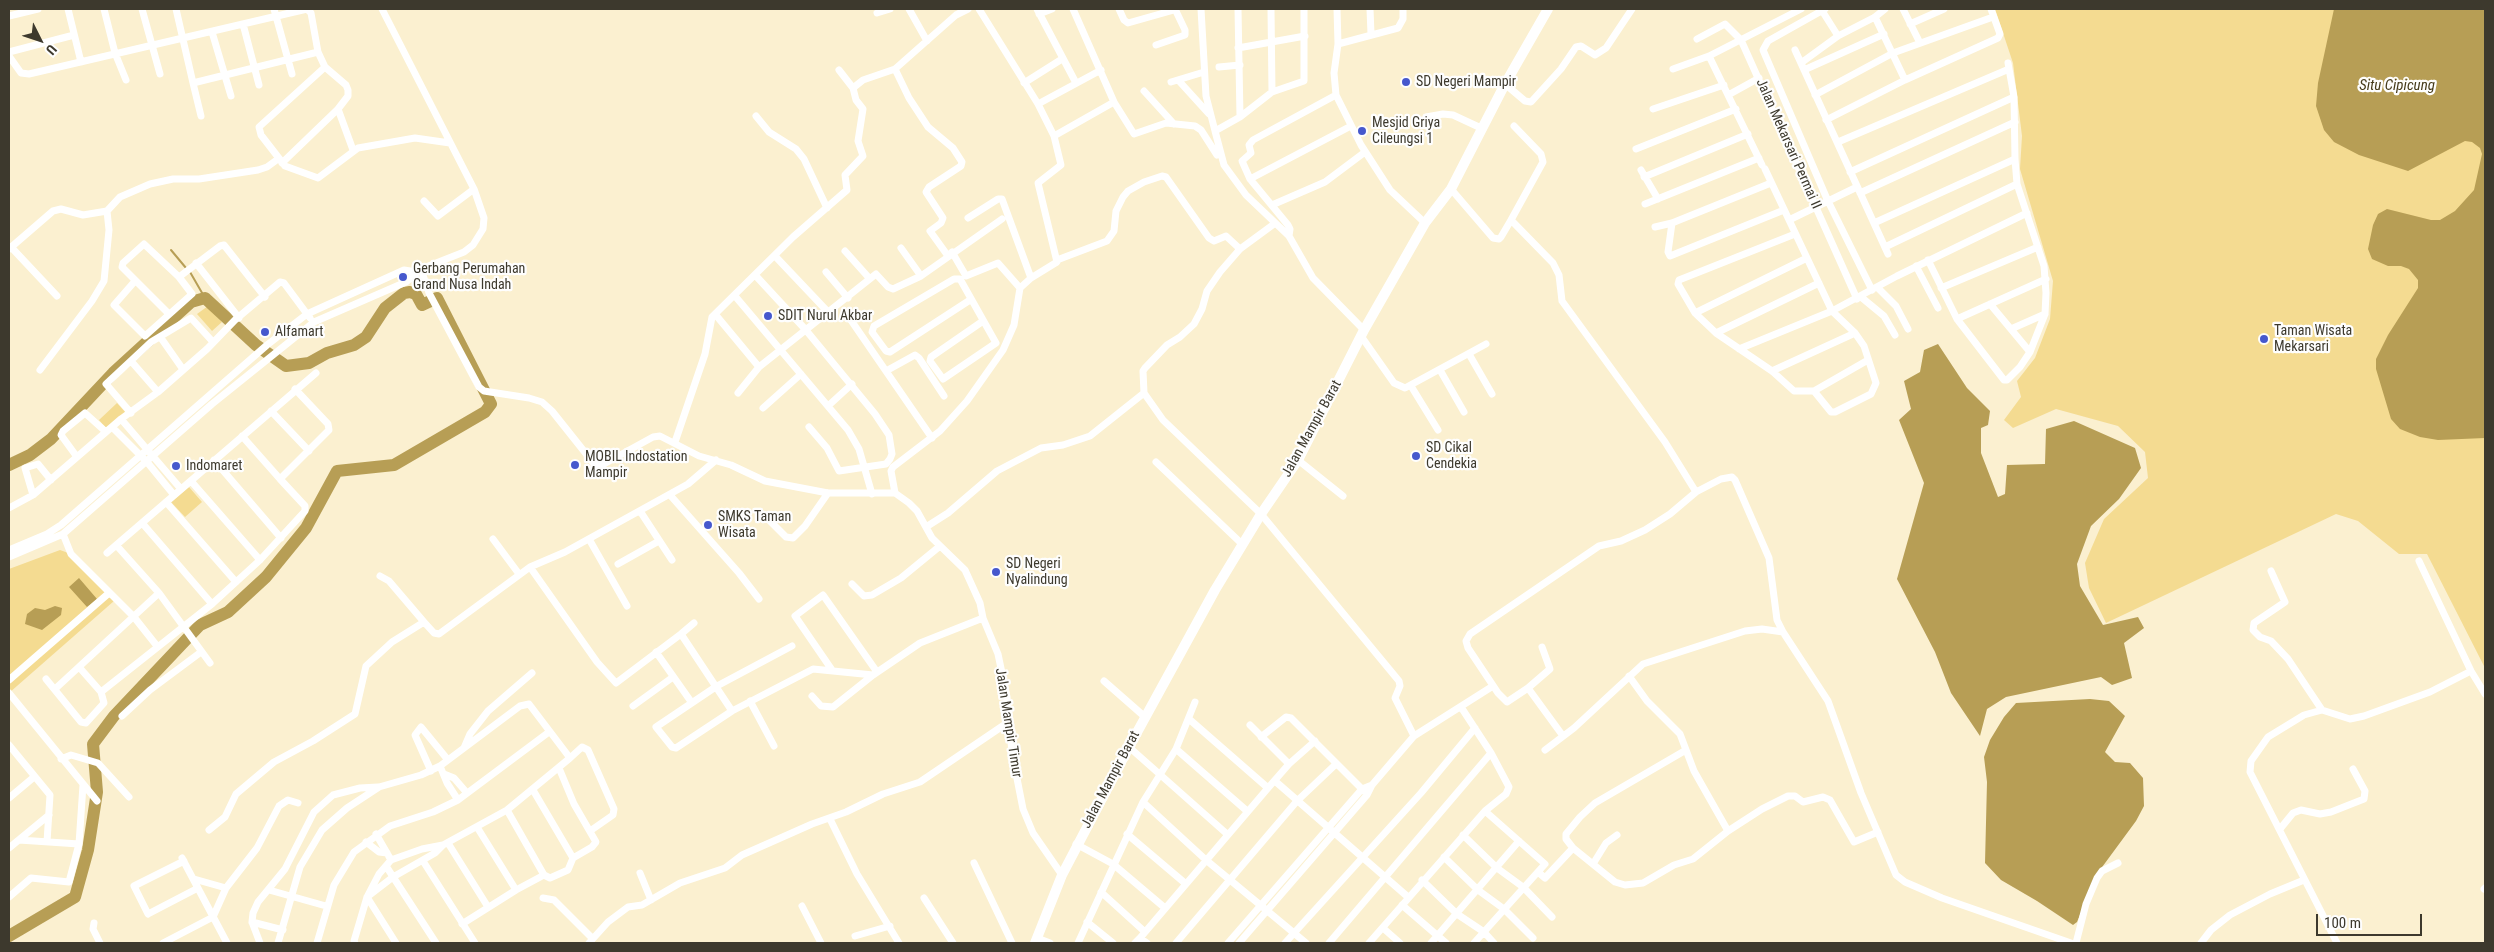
<!DOCTYPE html>
<style>
body{margin:0}
#map{position:relative;width:2494px;height:952px;overflow:hidden;background:#fbf0d0;font-family:"Roboto Condensed",sans-serif}
canvas{display:block}
.frame{position:absolute;inset:0;border:10px solid #3d392d;pointer-events:none}
.north{position:absolute;left:15px;top:15px;width:50px;height:50px;-webkit-text-stroke:4px #fefefe;paint-order:stroke;rotate:131deg;font-size:14px;font-weight:700;line-height:20px;text-align:center;color:#3d392d}
.north::after{content:'';display:block;margin:auto;width:18px;height:22px;background:#3d392d;clip-path:polygon(50% 0,100% 100%,50% 72%,0 100%)}
.scale{position:absolute;left:2316px;top:914px;width:106px;height:22px;box-sizing:border-box;border:2px solid #3d392d;border-top:0;padding-left:6px;font-size:15px;line-height:18px;white-space:nowrap;color:#3d392d;-webkit-text-stroke:4px #fefefe;paint-order:stroke}
</style>
<div id="map">
<canvas width="2494" height="952"></canvas>
<div class="frame"></div>
<div class="north">U</div>
<div class="scale">100 m</div>
</div>
<script>
const c = document.querySelector('canvas').getContext('2d');
c.lineJoin = 'round';
function paint(path, color) { c.fillStyle = color; c.fill(path, 'evenodd'); }
const poly = rows => new Path2D(rows.map(r => 'M' + r).join(''));
function trace(path, color, width, dash) { c.strokeStyle = color; c.lineWidth = width; c.lineCap = dash ? 'butt' : 'round'; c.setLineDash(dash || []); c.stroke(path); }
function drawText(font, color, halo, rows, align = 'center') {
  c.font = font + ' "Roboto Condensed",sans-serif'; c.lineWidth = 4.5; c.setLineDash([]); c.textBaseline = 'middle'; c.strokeStyle = halo; c.fillStyle = color; for (const [text, x, y, turn = 0] of rows) {
    c.save(); c.translate(x, y); c.rotate((+turn || 0) * Math.PI / 180); c.textAlign = isNaN(turn) ? turn : align; if (halo) c.strokeText(text, 0, 0); c.fillText(text, 0, 0); c.restore();
  }
}
const green = poly([
 [1995,9,2485,9,2485,668,2427,554,2399,554,2358,521,2336,514,2106,623,2089,588,2085,563,2104,519,2148,478,2145,452,2118,426,2056,409,2013,428,2004,420,2021,397,2017,381,2035,358,2050,319,2053,281,2020,169,2022,136,2013,63],
 [208,306,222,322,212,331,197,314],
 [117,403,126,413,107,429,99,420],
 [189,487,202,502,185,517,171,502],
 [60,550,71,554,114,601,9,693,9,569]
]);
const water = poly([
 [2334,9,2485,9,2485,438,2438,440,2420,437,2400,429,2391,419,2376,369,2376,359,2388,335,2418,288,2418,280,2409,269,2401,266,2388,266,2372,259,2368,249,2373,225,2378,214,2387,209,2431,220,2440,220,2455,211,2474,190,2482,154,2480,148,2472,142,2465,141,2408,171,2359,155,2334,142,2324,130,2316,106,2318,83],
 [1938,344,1967,388,1990,411,1988,425,1981,428,1981,453,1998,497,2005,494,2007,465,2045,464,2046,429,2074,421,2135,448,2141,468,2119,499,2091,526,2077,564,2080,586,2103,625,2138,617,2144,628,2124,643,2132,678,2112,685,2101,677,2006,697,1987,709,1980,736,1951,693,1935,652,1897,579,1924,483,1899,420,1911,409,1904,381,1920,372,1924,350],
 [79,578,97,599,87,607,69,587],
 [55,606,62,608,61,615,42,630,25,624,27,614,35,608,45,610],
 [2090,699,2109,701,2125,716,2105,752,2115,762,2130,763,2143,778,2144,806,2136,821,2097,874,2077,922,2073,925,2037,901,2001,880,1985,863,1987,782,1984,757,1990,740,2004,717,2016,703]
]);
const stream = poly([
 [171,250,186,268],
 [190,272,205,298]
]);
const river = poly([
 [9,465,30,455,51,439,113,373,148,341,191,302,205,298,256,345,286,366,309,363,327,353,354,345,366,337,385,308,404,293,410,292,416,294,422,305,437,298,491,404,485,412,394,465,337,471,306,528,266,577,228,612,200,625,114,716,93,744,97,792,88,850,75,897,9,936]
]);
const street = poly([
 [68,9,81,62],
 [104,9,115,53,126,80],
 [142,9,160,74],
 [176,9,193,83,318,52],
 [274,9,292,74],
 [382,9,474,189,484,218,483,229,473,245,464,252,421,269,429,293,479,387,484,391,529,398,542,402,552,411,595,465,602,465,653,437,660,436,699,456,731,465,765,481,828,493,895,493,909,503,917,511,932,538,965,570,980,603,983,618,998,654,1007,697,1012,753,1023,809,1033,833,1062,875],
 [909,9,927,41],
 [1037,9,1076,83],
 [1073,9,1114,102],
 [1119,9,1124,20,1128,23,1174,10],
 [1201,9,1206,96,1215,131],
 [1238,9,1240,117,1215,131,1224,165,1246,195,1289,236,1313,278,1364,330],
 [1271,9,1272,92],
 [1337,9,1338,44,1334,73,1336,95,1361,145,1390,190,1425,223],
 [1370,9,1371,34],
 [1821,9,1838,36],
 [1825,9,1768,41,1763,50,1827,199,1872,290],
 [1903,9,1920,43],
 [877,13,890,9],
 [1039,14,1052,9],
 [9,16,38,9],
 [1875,17,1905,80],
 [243,24,259,85],
 [1910,24,1944,9],
 [212,32,231,96],
 [1697,39,1725,24,1741,40,1857,299],
 [1338,44,1398,28,1403,19,1403,9],
 [1156,45,1185,35,1185,30,1175,9],
 [1238,48,1305,36],
 [1795,50,1888,254],
 [9,52,74,35],
 [9,56,21,73,29,74,307,9,311,13,318,52,325,67,346,85,348,90,348,96,338,109,353,150],
 [1709,56,1762,165],
 [1801,63,1838,36,1875,17,1885,9],
 [325,67,259,127,261,135,285,166,318,178,358,148,415,138,450,143],
 [1219,67,1240,65],
 [895,69,909,98,928,127,953,148,962,162,961,166,929,187,926,192,943,218,941,223,930,231,948,256],
 [1673,69,1709,56,1801,9],
 [839,70,853,88],
 [1804,70,1884,34],
 [1179,81,1209,114],
 [1171,82,1204,72],
 [193,83,201,116],
 [1024,83,1062,59],
 [1505,84,1525,101,1531,102,1561,69,1576,47,1581,46,1595,55,1606,48,1632,9],
 [1144,91,1174,124],
 [1730,94,1759,78],
 [1815,95,1893,53,1993,17],
 [1038,104,1101,70],
 [1653,109,1724,85],
 [756,116,769,132,796,149,804,159,827,208],
 [1240,117,1272,92,1304,81,1304,9],
 [1426,117,1443,114,1453,115,1481,128],
 [1826,120,1905,80,1998,38,2000,34,1991,9],
 [1054,136,1114,102,1134,134,1166,123,1195,126,1201,130,1217,155],
 [1838,142,2009,69],
 [1636,149,1736,109],
 [282,163,338,109],
 [1641,170,1658,199],
 [1850,172,2014,97],
 [1644,177,1748,134],
 [1250,179,1351,126],
 [1451,189,1493,238,1499,239,1501,237,1511,220,1553,263,1559,275,1562,301,1665,442,1696,492],
 [1860,193,2015,122],
 [424,201,438,216,474,189],
 [1645,204,1759,158],
 [1272,205,1325,182,1365,152],
 [968,218,998,199,1002,199,1031,278],
 [1511,220,1543,162,1541,154,1514,126],
 [1789,220,1857,187],
 [1672,223,1668,252,1670,256,1784,210],
 [1874,223,2015,159],
 [1274,224,1240,249,1220,272,1207,291,1202,309,1194,324,1180,337,1167,345,1145,368,1143,371,1144,393,1163,420,1261,514,1399,681,1400,686,1395,698,1414,736],
 [1655,227,1672,223,1771,183],
 [1795,234,1679,280,1678,284,1695,313,1716,333,1772,371,1794,391,1814,391],
 [1289,236,1290,229,1288,225,1250,179,1242,161,1251,153,1249,145,1253,140,1336,95],
 [11,247,57,296],
 [1885,247,2017,184],
 [901,248,921,276],
 [9,249,53,211,61,209,83,215,107,211],
 [845,251,870,279],
 [952,252,966,276,998,263,1020,288],
 [775,256,828,312],
 [1057,260,1107,241,1114,231,1116,211,1123,197,1128,191,1144,182,1162,176,1166,177,1209,238,1214,241,1226,236,1240,249],
 [1928,260,1957,319,2004,380,2007,380,2020,367,2030,352,2045,314,2046,293,2044,266,2017,184,2015,159,2014,97,2008,63],
 [196,263,239,318],
 [1916,266,1938,308],
 [826,272,848,298],
 [756,276,805,329,875,414,889,435,892,454,890,459,886,464,839,471,827,448,809,427],
 [135,281,114,305,145,336,192,294,179,277],
 [1877,287,1896,306,1908,329],
 [1941,288,2038,247],
 [735,296,848,430,859,449,872,494],
 [1861,297,1884,316,1895,335],
 [970,300,890,352,886,351,872,332,874,326,954,279,960,279,996,343,943,379,930,361,931,357,983,321],
 [1990,304,2030,352],
 [846,313,932,438],
 [1695,313,1807,258],
 [169,314,122,267,123,263,144,244,179,277,220,246,224,245,265,297],
 [715,314,759,367],
 [1957,319,2046,279],
 [2011,329,2045,314],
 [1716,333,1819,283],
 [1361,336,1394,383,1405,388,1486,344],
 [161,338,182,368],
 [1739,349,1832,311,1765,169],
 [1469,354,1492,394],
 [1868,360,1814,391,1831,412,1835,412,1871,394,1876,383,1864,346,1855,333,1832,311,1897,276,2027,213],
 [131,361,158,392],
 [40,370,92,301,104,281,109,230,107,211,120,197,150,184,173,179,199,179,258,170,267,167,278,159],
 [1440,370,1464,412],
 [886,371,915,355,919,358,944,396],
 [1772,371,1855,333],
 [1411,386,1438,430],
 [738,393,759,367,876,274,888,287,893,289,921,276,1002,219],
 [828,406,852,384],
 [763,408,801,374],
 [271,411,309,451],
 [131,413,106,384,151,342,191,318,213,342],
 [121,419,181,489],
 [112,427,147,462,174,495],
 [242,436,280,479],
 [675,442,705,354,712,317,793,237,847,190,845,175,863,156,858,141,863,109,856,100,853,88,863,80,895,69,956,15,968,9],
 [77,457,61,435,63,431,85,413,106,432],
 [214,460,281,538],
 [1298,460,1343,496],
 [1156,462,1242,544],
 [191,481,260,560],
 [895,493,891,471,893,467,940,431,967,401,1003,350,1014,325,1020,288,1031,278,1057,262,1038,183,1061,165,1054,136,1038,104,979,9],
 [33,495,25,468,38,464,51,480],
 [670,495,739,573,759,599],
 [166,502,236,582],
 [9,508,33,495,121,419,158,392,207,349,235,320,280,282,284,283,310,318],
 [640,511,672,560],
 [769,520,786,537,793,538,805,526,828,493],
 [143,524,212,604],
 [926,527,948,513,997,471,1041,448,1063,445,1090,436,1144,393],
 [63,534,71,554,134,617,157,646],
 [493,539,519,574],
 [589,539,627,606],
 [117,546,159,593,210,663],
 [9,550,47,534,61,525,267,345,307,314,404,270,416,272],
 [107,553,316,373],
 [9,557,63,534,212,404,314,322,406,282,421,269],
 [2419,561,2471,671,2485,694],
 [618,564,659,541],
 [530,567,597,662,616,683,681,634,732,711],
 [2271,571,2285,602,2254,623,2253,630,2260,637,2271,641,2288,659,2322,710],
 [380,576,389,581,424,622,434,633,439,634,530,567,565,552,688,484,716,460],
 [852,584,864,596,872,595,901,578,940,546],
 [1783,632,1828,701,1861,793,1896,875,1905,882,1942,898,2071,943],
 [681,634,694,623],
 [792,646,717,686,656,727,672,747,676,748,732,711,813,669,873,675],
 [1542,647,1550,669,1528,688,1507,702,1498,693,1468,648,1466,641,1470,634,1599,546,1621,541,1645,530,1670,514,1696,492,1721,479,1732,477,1735,480,1769,558,1777,620,1783,632,1762,629,1745,631,1643,664,1574,728,1545,750],
 [656,652,692,703],
 [79,667,101,692],
 [832,670,795,616,823,595,877,672],
 [1629,676,1647,701,1680,734,1694,771,1728,831],
 [46,679,81,722,86,723,104,703,101,692,212,604,260,560,305,511,305,506,280,479,329,430,328,424,295,389],
 [9,680,109,593],
 [1104,681,1145,717],
 [1528,688,1563,736],
 [55,689,159,593],
 [9,693,97,801],
 [812,696,821,706,833,707,873,675,920,643,983,618],
 [750,701,774,746],
 [633,706,673,677],
 [1461,707,1491,753,1509,787,1506,794,1485,811,1545,864,1474,943],
 [122,716,150,690,201,652],
 [1189,719,1268,788],
 [1250,725,1289,764],
 [1261,737,1286,717,1291,718,1364,791],
 [9,745,50,795,47,842],
 [1129,747,1227,834],
 [464,748,520,706,529,704,570,758,582,747,588,750,614,809,613,815,590,831],
 [1176,749,1247,811],
 [1686,750,1595,803,1580,817,1566,834,1566,839,1573,848,1615,882,1625,885,1643,883,1674,865,1693,859,1728,831,1762,809,1788,796,1795,796,1803,802,1823,797,1830,800,1854,842,1878,832],
 [61,759,71,755,98,763,129,797],
 [440,766,464,748,470,734,488,711,532,673],
 [559,768,574,804,596,842,592,847,573,858],
 [431,771,415,735,421,727,448,760],
 [444,774,454,778,467,793],
 [1275,781,1408,897],
 [533,790,573,858,568,870,550,878,544,875],
 [9,798,34,777],
 [1143,802,1206,860,1306,943],
 [507,810,544,875,516,890],
 [830,819,857,874,899,943],
 [2280,829,2293,813,2301,810,2320,814,2331,812,2364,799,2365,791,2353,769],
 [209,830,225,817,236,794,274,762,313,741,355,714,366,666,392,642,424,622],
 [376,834,391,860,422,849,443,845,507,810,570,758],
 [1127,834,1186,884],
 [1463,835,1497,868,1523,887,1552,917],
 [19,840,79,844],
 [366,842,379,852,387,853],
 [448,843,488,907],
 [1076,844,1113,864,1165,908],
 [9,848,49,815],
 [1444,857,1478,890,1504,909,1533,938],
 [182,858,227,943],
 [184,861,134,886,148,914,198,888],
 [423,861,475,943],
 [974,863,1012,943],
 [1593,864,1606,843,1617,835],
 [386,866,436,943],
 [1538,872,1545,878,1573,848],
 [640,873,651,900],
 [194,879,226,888],
 [1422,880,1457,914,1484,932,1494,943],
 [2484,889,2485,888],
 [269,890,326,906],
 [1101,892,1145,932],
 [9,897,31,878,69,882,79,844,83,785],
 [543,898,554,900,592,938],
 [924,898,953,943],
 [1402,905,1446,943],
 [802,906,821,943],
 [252,922,283,930],
 [1087,922,1113,943],
 [94,923,93,929,100,943],
 [462,924,516,890,477,827],
 [1383,928,1400,943],
 [855,936,890,926],
 [1037,938,1050,943],
 [1140,938,1268,788,1289,764,1315,741],
 [163,943,213,917,226,888,257,848,279,806,288,800,298,803],
 [260,943,252,922,253,913,258,902,285,869,314,812,333,795,360,788,378,787],
 [278,943,300,867,322,830,347,808,379,787,421,775,440,766,447,783,458,800],
 [317,943,334,885,354,852,390,826,433,812,458,800,549,732],
 [355,943,354,941,367,897,379,874,391,860],
 [396,943,367,897,393,877,435,853,443,845],
 [589,943,608,922,628,907,642,905,680,883,725,868,742,855,812,824,846,812,883,794,920,782,1007,723],
 [1078,943,1143,802,1176,749,1195,702],
 [1135,943,1140,938,1147,943],
 [1176,943,1297,801,1336,764],
 [1228,943,1362,789,1372,785],
 [1239,943,1367,795,1372,785,1414,736,1493,686],
 [1285,943,1421,793,1475,728],
 [1329,943,1491,753],
 [1369,943,1485,811],
 [1431,943,1519,841],
 [2076,943,2086,904,2097,878,2102,871,2118,863],
 [2201,943,2211,930,2230,915,2270,894,2304,880],
 [2337,943,2250,772,2251,761,2268,737,2304,715,2322,710,2350,719,2364,716,2430,692,2471,671]
]);
const secondary = poly([
 [1035,943,1062,875,1129,747,1215,590,1261,514,1298,460,1364,330,1425,223,1451,189,1505,84,1548,9]
]);
const markers = [
 [1406,82,5,"#4658cd"],
 [1362,131,5,"#4658cd"],
 [403,277,5,"#4658cd"],
 [768,316,5,"#4658cd"],
 [265,332,5,"#4658cd"],
 [2264,339,5,"#4658cd"],
 [1416,456,5,"#4658cd"],
 [575,465,5,"#4658cd"],
 [176,466,5,"#4658cd"],
 [708,525,5,"#4658cd"],
 [996,572,5,"#4658cd"]
];
const poiNames = [
 ["SD Negeri Mampir",1416,82],
 ["Mesjid Griya",1372,123],
 ["Cileungsi 1",1372,139],
 ["Gerbang Perumahan",413,269],
 ["Grand Nusa Indah",413,285],
 ["SDIT Nurul Akbar",778,316],
 ["Taman Wisata",2274,331],
 ["Mekarsari",2274,347],
 ["Alfamart",275,332],
 ["SD Cikal",1426,448],
 ["Cendekia",1426,464],
 ["MOBIL Indostation",585,457],
 ["Mampir",585,473],
 ["Indomaret",186,466],
 ["SMKS Taman",718,517],
 ["Wisata",718,533],
 ["SD Negeri",1006,564],
 ["Nyalindung",1006,580]
];
const streetNames = [
 ["Jalan Mekarsari Permai II",1788,144,66],
 ["Jalan Mampir Barat",1312,429,-61],
 ["Jalan Mampir Timur",1008,723,81],
 ["Jalan Mampir Barat",1111,780,-62]
];
const waterNames = [
 ["Situ Cipicung",2397,86]
];
paint(green, '#f4db91');
paint(water, '#b79e55');
trace(stream, '#b79e55', 2);
trace(river, '#b79e55', 12);
trace(street, '#fff', 7);
trace(secondary, '#fff', 10);
for (const [x, y, r, color] of markers) { const dot = new Path2D(); dot.arc(x, y, r, 0, 2 * Math.PI); c.fillStyle = color; c.fill(dot); trace(dot, '#fefefe', 2); }
drawText('14px', '#3d392d', '#fefefe', poiNames, 'left');
drawText('14px', '#3d392d', '#fefefe', streetNames);
drawText('italic 15px', '#463b1b', '#fefefe', waterNames);
</script>
